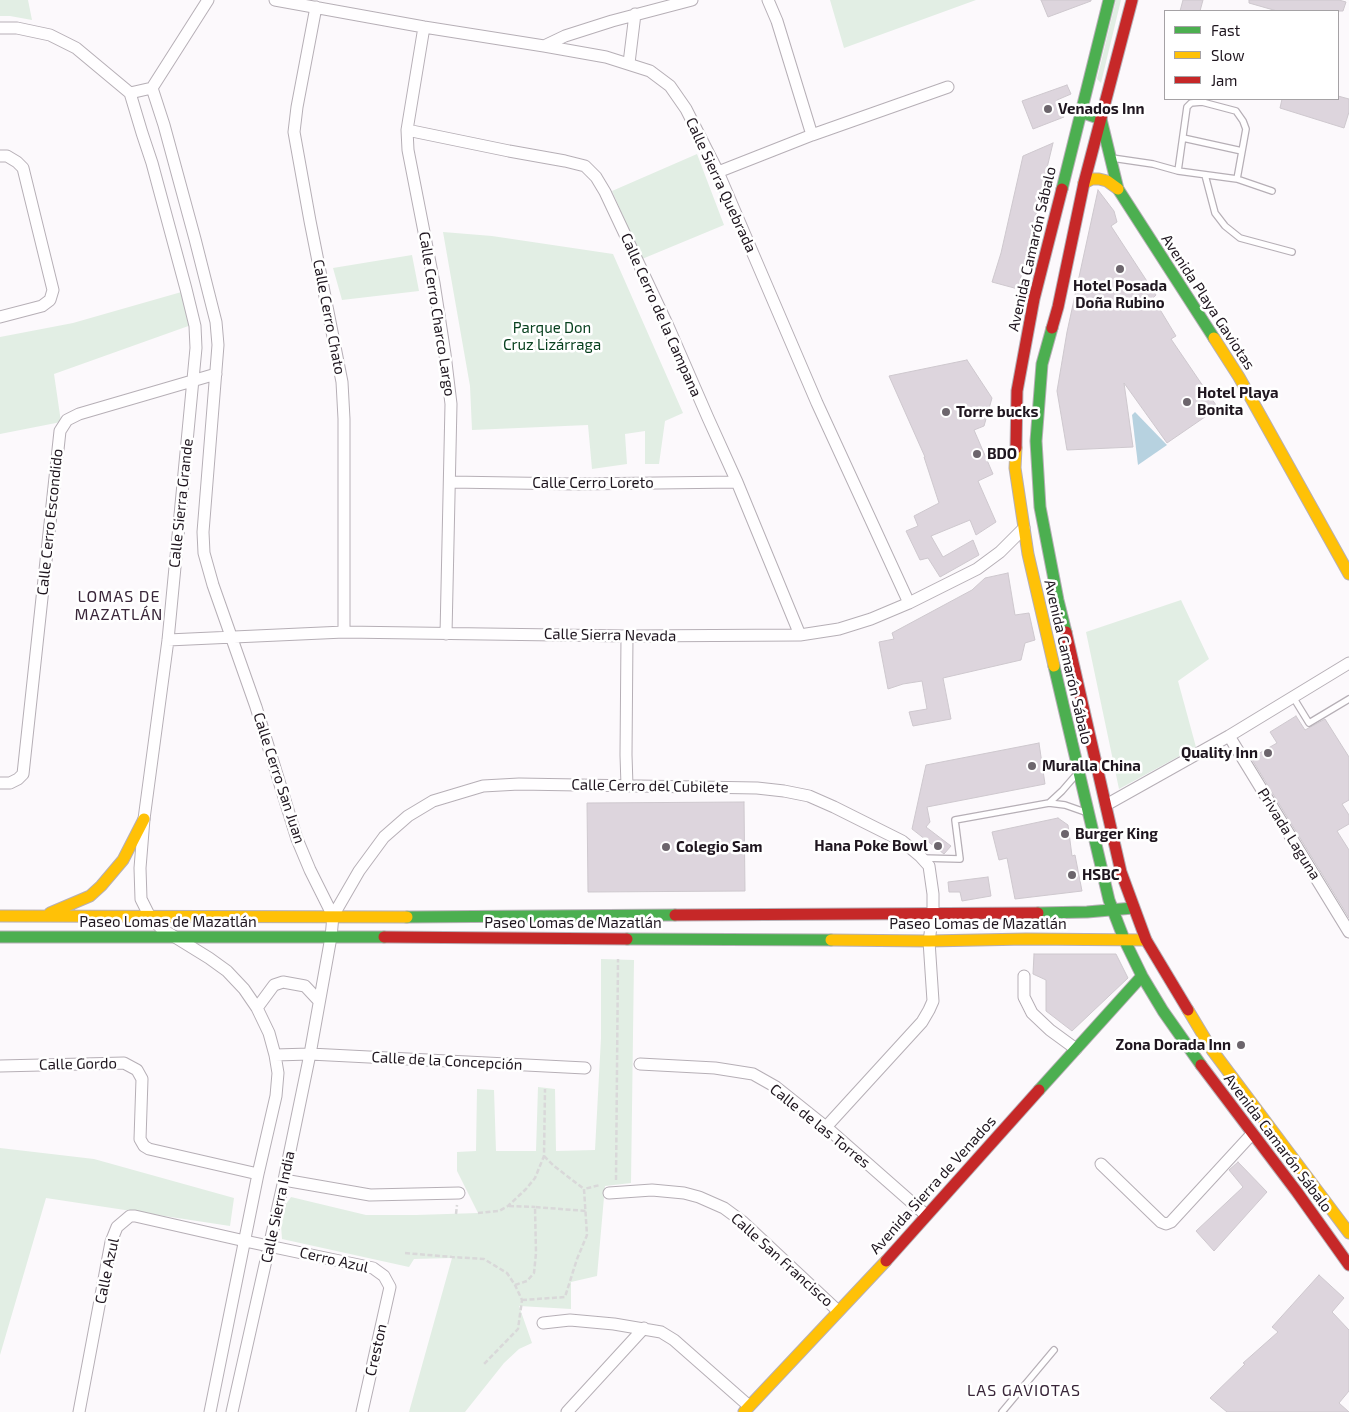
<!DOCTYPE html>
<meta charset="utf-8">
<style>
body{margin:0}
#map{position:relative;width:1349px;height:1412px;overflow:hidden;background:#fcf9fc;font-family:"Exo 2",sans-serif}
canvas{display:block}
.legend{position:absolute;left:1164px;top:10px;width:175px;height:90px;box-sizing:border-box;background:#fff;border:1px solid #a5a2a5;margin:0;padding:6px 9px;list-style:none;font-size:15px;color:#1f161f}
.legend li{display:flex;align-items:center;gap:10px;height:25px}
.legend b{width:25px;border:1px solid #a5a2a5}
</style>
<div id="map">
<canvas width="1349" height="1412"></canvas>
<ul class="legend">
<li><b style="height:6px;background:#4caf50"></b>Fast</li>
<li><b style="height:6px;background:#ffc107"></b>Slow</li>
<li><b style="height:6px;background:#c62828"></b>Jam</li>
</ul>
</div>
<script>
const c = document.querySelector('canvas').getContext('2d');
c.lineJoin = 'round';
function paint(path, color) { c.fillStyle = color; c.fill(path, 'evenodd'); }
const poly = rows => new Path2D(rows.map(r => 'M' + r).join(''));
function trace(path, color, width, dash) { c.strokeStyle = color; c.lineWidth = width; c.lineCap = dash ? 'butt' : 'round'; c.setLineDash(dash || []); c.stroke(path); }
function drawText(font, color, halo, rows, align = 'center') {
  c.font = font + ' "Exo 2",sans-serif'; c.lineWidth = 5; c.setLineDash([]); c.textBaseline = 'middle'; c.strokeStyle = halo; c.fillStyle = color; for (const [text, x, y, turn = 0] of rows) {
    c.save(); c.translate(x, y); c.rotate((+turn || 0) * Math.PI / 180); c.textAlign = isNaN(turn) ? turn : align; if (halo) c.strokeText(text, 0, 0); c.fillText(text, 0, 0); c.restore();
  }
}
const green = poly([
 [0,0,28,0,32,20,10,16,0,16],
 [830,0,976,0,844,48],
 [1116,0,1121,0,1101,83,1097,79],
 [697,154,724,225,642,259,612,191],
 [443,232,492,236,613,254,683,413,665,421,659,464,645,464,645,431,625,434,627,464,592,469,588,425,472,430,470,386],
 [412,255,419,291,342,300,333,268],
 [185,291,194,324,54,374,61,422,0,434,0,337,73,323],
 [1181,600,1209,659,1178,681,1196,747,1119,789,1086,632],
 [601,959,634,960,631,1183,605,1186,597,1276,571,1282,571,1309,519,1306,532,1343,519,1349,504,1363,465,1412,409,1412,452,1258,414,1259,409,1267,282,1239,281,1225,286,1204,291,1197,366,1215,416,1215,478,1213,457,1171,457,1152,476,1151,477,1089,494,1090,496,1151,536,1151,538,1087,555,1089,556,1151,595,1150,601,1038],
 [0,1148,94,1159,234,1198,230,1226,46,1198,0,1355]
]);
const water = poly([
 [1135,412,1167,445,1138,465,1132,415]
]);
const building = poly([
 [1041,0,1091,0,1091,1,1048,17,1041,0],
 [1183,0,1203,0,1200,11,1180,11,1183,0],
 [1249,0,1339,0,1346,2,1343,11,1277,11,1249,3,1249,0],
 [1067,85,1071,94,1057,100,1064,117,1033,129,1022,101,1067,85],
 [1338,96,1349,99,1349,112,1344,128,1280,108,1282,99,1338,99,1338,96],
 [1053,143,1018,289,992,282,1001,253,1023,156,1053,143],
 [1098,190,1114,211,1117,222,1111,226,1156,295,1153,298,1176,336,1171,339,1218,408,1167,443,1124,383,1133,447,1067,450,1057,391,1067,332,1098,190],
 [967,360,992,398,984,426,974,430,993,474,978,481,996,522,976,535,970,520,931,536,943,557,973,540,979,555,940,577,928,558,920,560,906,531,918,526,914,516,939,503,924,457,925,457,889,376,967,360],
 [1008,573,1015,615,1029,613,1035,640,1025,643,1021,660,943,678,951,719,913,726,909,712,927,709,922,681,903,684,888,689,879,642,894,639,892,633,972,590,985,578,1008,573],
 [1296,716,1305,730,1325,719,1349,757,1349,800,1342,804,1349,815,1349,824,1337,831,1349,850,1349,918,1251,758,1277,743,1270,732,1296,716],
 [1039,743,1045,784,927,807,930,822,926,827,951,846,944,854,912,829,926,765,1039,743],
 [744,802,745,891,588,892,587,803,744,802],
 [1058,818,1068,825,1072,856,1075,855,1082,891,1015,899,1007,858,999,860,992,832,1058,818],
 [988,877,991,896,962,901,960,892,949,892,948,882,988,877],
 [1034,954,1116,954,1128,978,1072,1031,1046,1011,1046,980,1033,974,1034,954],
 [1238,1162,1267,1192,1214,1251,1196,1231,1243,1187,1229,1170,1238,1162],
 [1319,1275,1344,1298,1332,1312,1349,1330,1349,1391,1339,1403,1349,1412,1227,1412,1210,1398,1245,1364,1243,1363,1278,1332,1272,1327,1319,1275]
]);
const path = poly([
 [544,1156,554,1166,584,1189],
 [616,1180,618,959],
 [509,1206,535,1207],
 [478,1213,499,1211,508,1206,526,1189,535,1178,544,1156,545,1089],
 [456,1214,457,1205],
 [405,1253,452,1257,484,1259,507,1273,515,1285,522,1300,518,1329,484,1364],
 [515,1285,527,1281,534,1273,536,1253,535,1207,586,1211],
 [522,1300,565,1297,577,1259,587,1235,584,1189,600,1185]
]);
const lane = poly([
 [1183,138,1242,151],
 [1112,158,1153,164,1178,171,1237,179,1272,191],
 [1178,171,1187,107,1191,103,1202,102,1236,111,1243,121,1246,129,1237,179],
 [1205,175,1215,213,1225,226,1240,238,1292,252],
 [1293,697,1309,723,1349,699],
 [1049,803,1062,791,1075,776],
 [922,858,960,859,955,820,1049,803,1065,805,1085,812],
 [1002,1412,1054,1350]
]);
const street = poly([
 [275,0,424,27,544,46,606,57,650,71,670,86,686,109,718,172,817,403,909,603],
 [768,0,777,21,812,135],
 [316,7,297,107,294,132,310,221,342,382,344,419,344,632],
 [424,27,407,130,408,150,434,283,445,354,451,404,446,634],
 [0,28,17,28,50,35,76,48,130,93],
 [544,46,565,36,612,21,692,0],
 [629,63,635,14],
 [152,88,164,125,195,239,216,322,218,345,203,532,204,553,213,585,256,707,297,839,310,870,333,916],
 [130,93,142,133,152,163,186,289,195,326,196,348,168,640,144,819,140,868,141,899,150,917,162,929,209,958,227,971,244,989,257,1008,269,1033,275,1055,278,1073,276,1096,258,1174,210,1412],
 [130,93,152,88,208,0],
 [407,130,509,151,565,161,585,166,596,177,605,192,668,326,708,418,737,482,800,635],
 [0,156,7,156,17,162,23,168,53,290,50,300,42,306,0,317],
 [718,172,812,135,948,87],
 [450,482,577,484,737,482],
 [627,636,626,755,627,786],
 [168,640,344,632,627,636,800,635,839,629,871,619,909,603,977,569,1000,552,1024,528],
 [1229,736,1349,932],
 [0,783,10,783,18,779,23,774,60,431,67,420,79,414,216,374],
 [1106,805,1229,736,1349,663],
 [1024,976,1024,997,1032,1013,1050,1030,1076,1049],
 [257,1008,274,985,283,982,305,986,319,1001],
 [275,1055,310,1054,585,1068],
 [640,1064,715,1068,753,1074,776,1087,826,1127,926,1215],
 [0,1066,124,1063,137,1070,142,1079,140,1139,144,1146,149,1149,258,1174],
 [1101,1164,1161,1222,1166,1224,1171,1222,1252,1134],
 [284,1180,370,1195,459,1193],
 [609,1193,652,1190,684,1193,699,1197,724,1208,743,1222,838,1311],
 [543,1323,570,1320,614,1324,661,1332,674,1340,749,1406],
 [79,1412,111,1242,117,1227,130,1216,135,1216,245,1241,373,1268,384,1276,390,1287,362,1412],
 [232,1412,284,1180,310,1054,331,937,333,916,359,871,384,837,408,816,433,801,483,786,519,784,757,788,784,791,809,796,834,807,902,841,920,856,929,866,933,894,933,914,929,941,933,1001,929,1010,922,1022,826,1127],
 [567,1412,644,1328]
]);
const fast = poly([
 [1081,112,1101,119,1118,189,1214,338],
 [1062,189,1109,0],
 [1052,328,1042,364,1036,441,1040,507,1058,600,1066,632],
 [1054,666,1109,900,1124,939,1142,976,1163,1011,1201,1065],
 [1038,913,1087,912,1133,908],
 [407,917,675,915],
 [0,937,384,937],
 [627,939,831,940],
 [1039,1090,1142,976]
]);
const slow = poly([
 [1084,183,1092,179,1099,179,1107,181,1118,189],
 [1214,338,1239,377,1349,574],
 [1016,448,1015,468,1028,554,1054,666],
 [50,913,90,896,101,886,123,860,144,819],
 [0,916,407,917],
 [831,940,929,941,1026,939,1146,940],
 [1188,1010,1212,1050,1349,1233],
 [744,1412,886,1261]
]);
const jam = poly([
 [1052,328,1058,307,1084,183,1132,0],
 [1016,448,1017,391,1034,299,1062,189],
 [1066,632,1121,872,1146,940,1188,1010],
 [675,915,1038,913],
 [384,937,627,939],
 [1201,1065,1297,1192,1349,1265],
 [886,1261,1039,1090]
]);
const markers = [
 [1048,109,5,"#6c656c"],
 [1120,269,5,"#6c656c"],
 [1187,402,5,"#6c656c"],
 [946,412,5,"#6c656c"],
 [977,454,5,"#6c656c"],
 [1268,753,5,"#6c656c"],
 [1032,766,5,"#6c656c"],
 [1065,834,5,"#6c656c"],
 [938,846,5,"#6c656c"],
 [666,847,5,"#6c656c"],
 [1072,875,5,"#6c656c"],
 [1241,1045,5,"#6c656c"]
];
const poiNames = [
 ["Venados Inn",1058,109],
 ["Hotel Posada",1120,286,"center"],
 ["Doña Rubino",1120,303,"center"],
 ["Hotel Playa",1197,393],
 ["Bonita",1197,410],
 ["Torre bucks",956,412],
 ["BDO",987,454],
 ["Quality Inn",1258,753,"right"],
 ["Muralla China",1042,766],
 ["Burger King",1075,834],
 ["Hana Poke Bowl",928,846,"right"],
 ["Colegio Sam",676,847],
 ["HSBC",1082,875],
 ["Zona Dorada Inn",1231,1045,"right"]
];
const streetNames = [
 ["Calle Sierra Quebrada",721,185,65],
 ["Avenida Camarón Sábalo",1032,249,-77],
 ["Avenida Playa Gaviotas",1208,302,57],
 ["Calle Cerro Charco Largo",437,314,81],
 ["Calle Cerro de la Campana",661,315,66],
 ["Calle Cerro Chato",329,317,79],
 ["Calle Cerro Loreto",593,483],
 ["Calle Sierra Grande",181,503,-84],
 ["Calle Cerro Escondido",50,522,-84],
 ["Calle Sierra Nevada",610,635,1],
 ["Avenida Camarón Sábalo",1068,662,77],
 ["Calle Cerro San Juan",279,778,72],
 ["Calle Cerro del Cubilete",650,786,1],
 ["Privada Laguna",1289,834,58],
 ["Paseo Lomas de Mazatlán",168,922],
 ["Paseo Lomas de Mazatlán",573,923],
 ["Paseo Lomas de Mazatlán",978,924],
 ["Calle de la Concepción",447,1061,3],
 ["Calle Gordo",78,1064,-1],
 ["Calle de las Torres",820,1126,39],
 ["Avenida Camarón Sábalo",1278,1143,53],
 ["Avenida Sierra de Venados",933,1185,-48],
 ["Calle Sierra India",278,1207,-78],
 ["Cerro Azul",334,1260,13],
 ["Calle San Francisco",782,1260,42],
 ["Calle Azul",107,1271,-78],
 ["Creston",376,1350,-77]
];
const parkNames = [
 ["Parque Don",552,328],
 ["Cruz Lizárraga",552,345]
];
const neighbourhoodNames = [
 ["LOMAS DE",119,597],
 ["MAZATLÁN",119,615],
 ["LAS GAVIOTAS",1024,1391]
];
paint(green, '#e2eee4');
paint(water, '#b7d2e0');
paint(building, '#ddd5dd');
trace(building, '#cec8ce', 1);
trace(lane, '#b6afb6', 8);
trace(street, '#b6afb6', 13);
trace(fast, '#b6afb6', 13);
trace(slow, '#b6afb6', 13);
trace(jam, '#b6afb6', 13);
trace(path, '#d9d8d9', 2.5, [5, 2.5]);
trace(lane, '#fffeff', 5.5);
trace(street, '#fffeff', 11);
trace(fast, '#4caf50', 11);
trace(slow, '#ffc107', 11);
trace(jam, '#c62828', 11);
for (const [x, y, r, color] of markers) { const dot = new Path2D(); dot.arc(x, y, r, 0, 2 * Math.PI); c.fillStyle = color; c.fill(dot); trace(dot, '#fff', 2); }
drawText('bold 15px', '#1f161f', '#fff', poiNames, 'left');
drawText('15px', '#1f161f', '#fff', streetNames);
drawText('15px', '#08411f', '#fff', parkNames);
c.letterSpacing = '1px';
drawText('16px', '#392639', '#fff', neighbourhoodNames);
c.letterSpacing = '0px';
</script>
